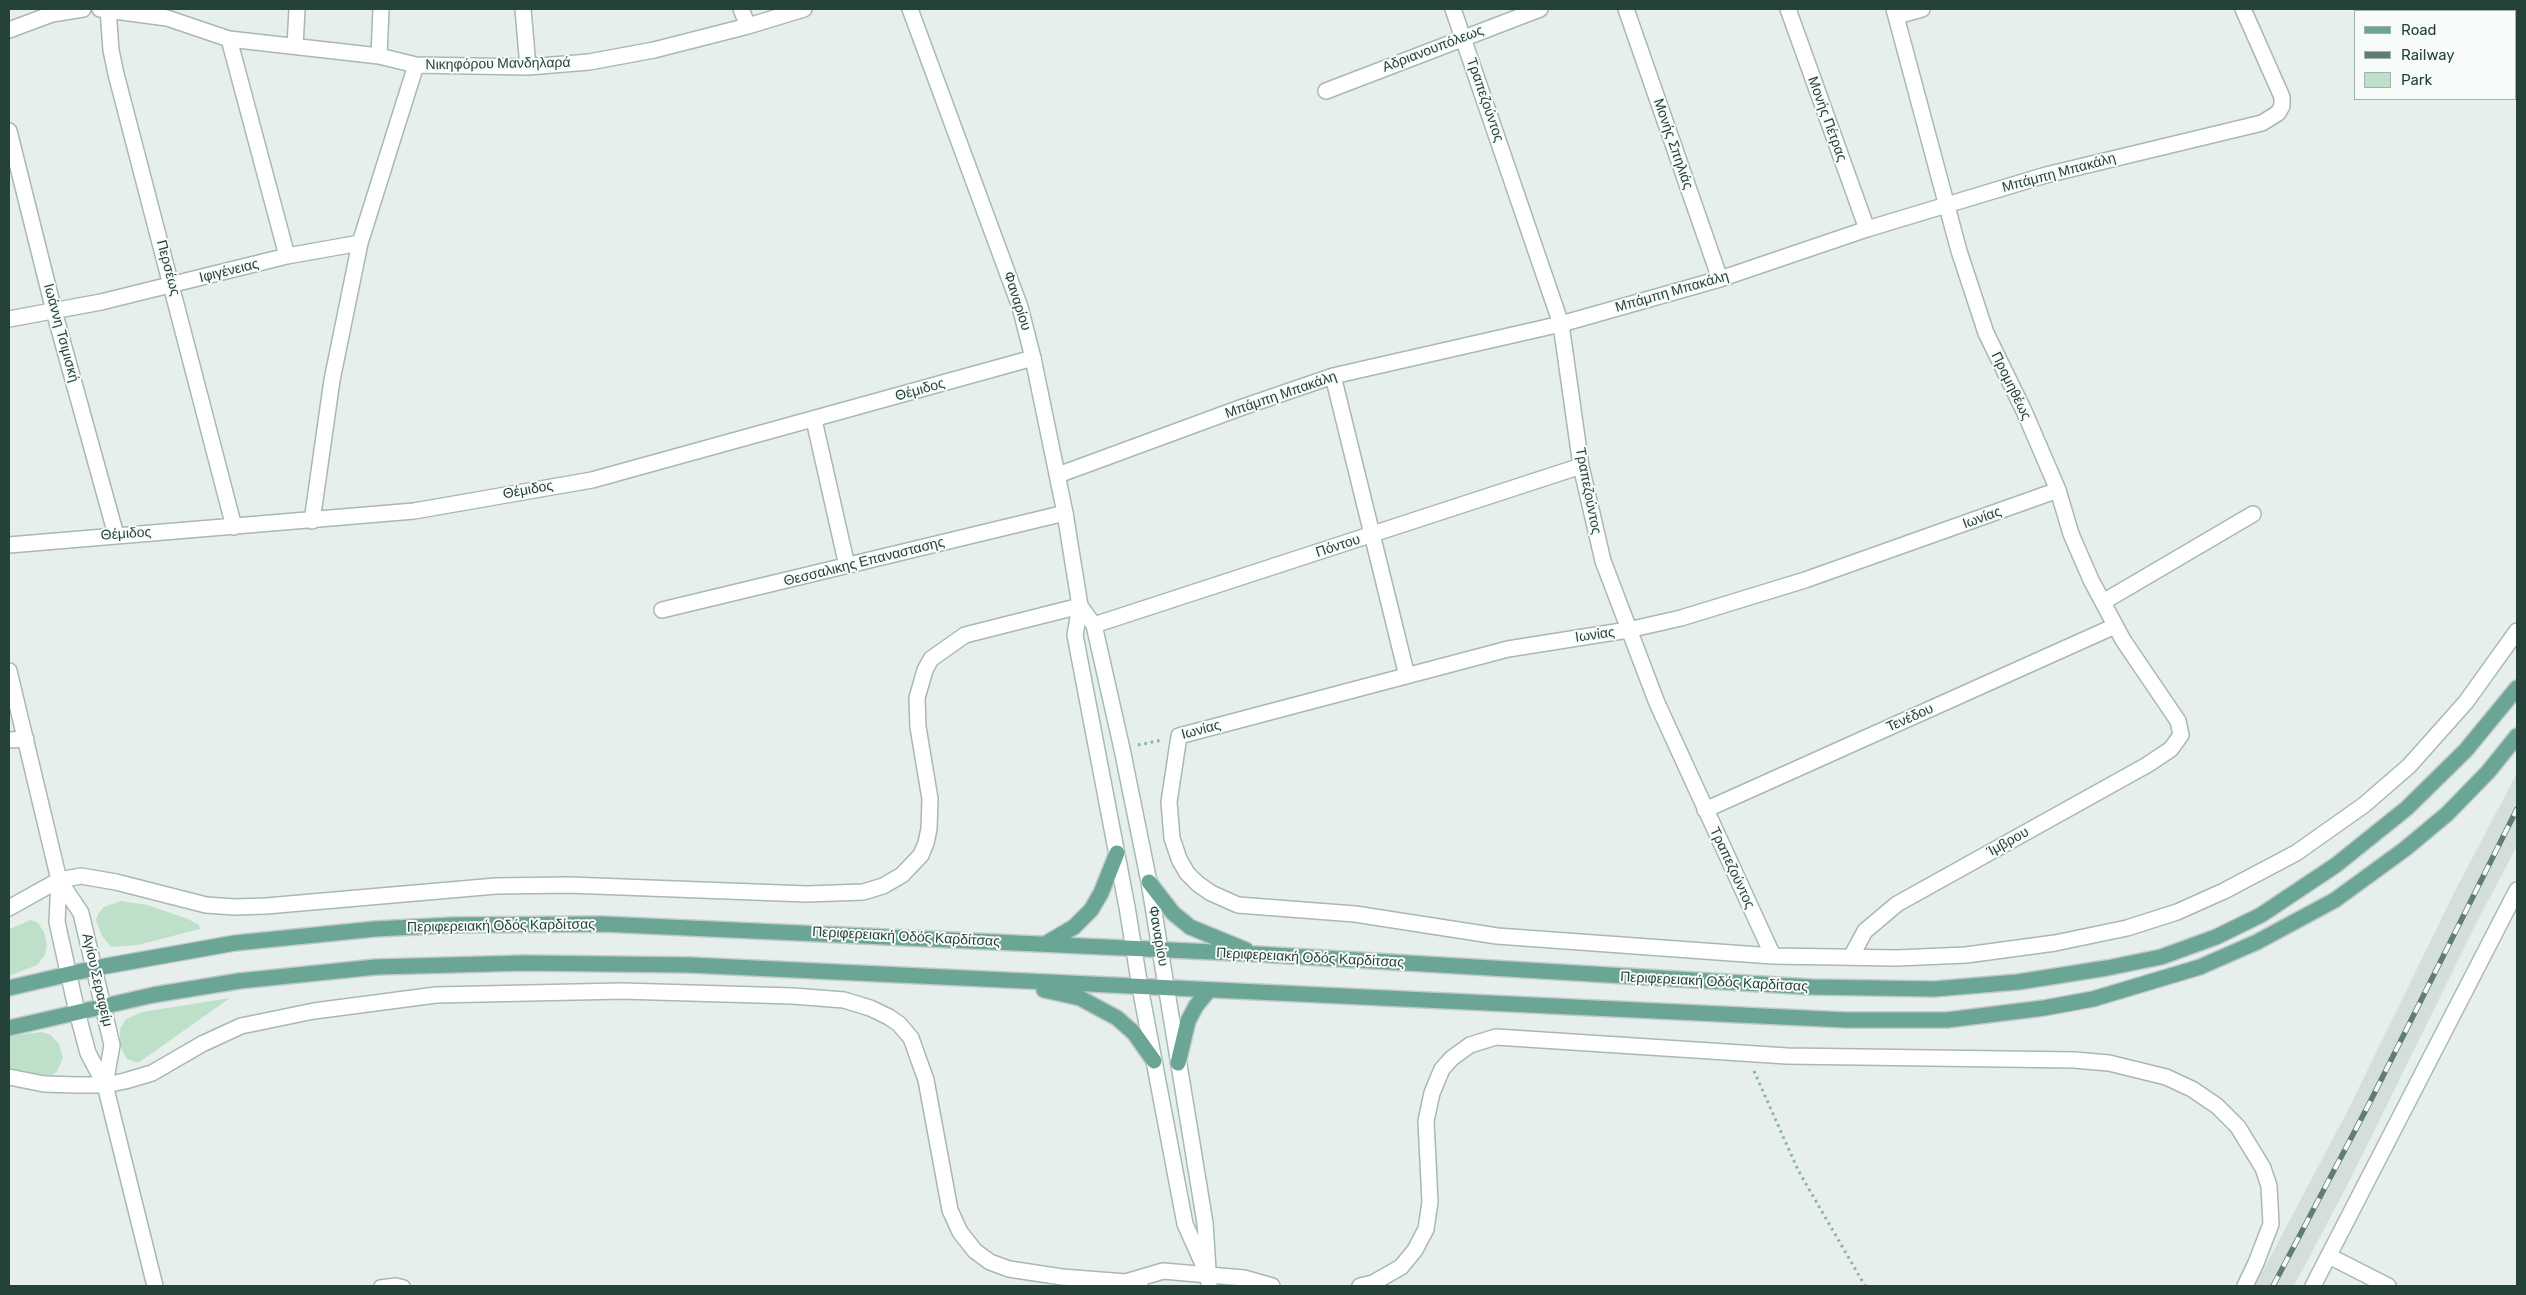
<!DOCTYPE html>
<meta charset="utf-8">
<style>
body{margin:0}
#map{position:relative;width:2526px;height:1295px;overflow:hidden;background:#e6efeb;font-family:Rubik,sans-serif}
canvas{display:block}
.frame{position:absolute;inset:0;border:10px solid #24423a;pointer-events:none}
.legend{position:absolute;left:2354px;top:10px;width:162px;height:90px;box-sizing:border-box;background:#f7fbf9;border:1px solid #a3b1ad;margin:0;padding:6px 9px;list-style:none;font-size:15px;color:#24423a}
.legend li{display:flex;align-items:center;gap:10px;height:25px}
.legend b{width:25px;border:1px solid #a3b1ad}
</style>
<div id="map">
<canvas width="2526" height="1295"></canvas>
<div class="frame"></div>
<ul class="legend">
<li><b style="height:6px;background:#6aa596"></b>Road</li>
<li><b style="height:6px;background:#5f7d75"></b>Railway</li>
<li><b style="height:14px;background:#bfe0c8"></b>Park</li>
</ul>
</div>
<script>
const c = document.querySelector('canvas').getContext('2d');
c.lineJoin = 'round';
function paint(path, color) { c.fillStyle = color; c.fill(path, 'evenodd'); }
const poly = rows => new Path2D(rows.map(r => 'M' + r).join(''));
function trace(path, color, width, dash) { c.strokeStyle = color; c.lineWidth = width; c.lineCap = dash ? 'butt' : 'round'; c.setLineDash(dash || []); c.stroke(path); }
function drawText(font, color, halo, rows, align = 'center') {
  c.font = font + ' Rubik,sans-serif'; c.lineWidth = 4; c.setLineDash([]); c.textBaseline = 'middle'; c.strokeStyle = halo; c.fillStyle = color; for (const [text, x, y, turn = 0] of rows) {
    c.save(); c.translate(x, y); c.rotate((+turn || 0) * Math.PI / 180); c.textAlign = isNaN(turn) ? turn : align; if (halo) c.strokeText(text, 0, 0); c.fillText(text, 0, 0); c.restore();
  }
}
const built = poly([
 [2517,773,2517,846,2478,920,2352,1176,2294,1286,2255,1286,2348,1110,2455,891]
]);
const green = poly([
 [121,901,147,905,188,919,199,925,200,929,138,945,111,947,102,936,96,920,98,914,104,907],
 [31,920,38,923,44,932,47,945,45,955,37,965,9,976,9,929],
 [230,998,138,1063,127,1059,120,1046,120,1029,126,1019,142,1012],
 [42,1032,51,1035,59,1044,63,1058,57,1071,51,1077,9,1073,9,1036]
]);
const path = poly([
 [1138,745,1162,740],
 [1754,1071,1798,1170,1865,1286]
]);
const service = poly([
 [380,1286,396,1284,404,1286]
]);
const minor = poly([
 [100,9,167,18,229,39,379,56,416,65,528,67,589,62,654,50,748,26,804,9],
 [108,9,111,50,116,74,234,527],
 [523,9,528,67],
 [741,9,748,26],
 [1453,9,1561,324,1581,466,1603,561,1657,703,1773,956],
 [1626,9,1720,279],
 [1788,9,1867,229],
 [2489,9,2490,11],
 [1897,16,1922,9],
 [9,30,52,14,83,9],
 [229,39,287,256],
 [295,46,297,9],
 [379,56,381,9],
 [2515,66,2517,72],
 [1326,91,1540,9],
 [9,131,54,311,116,535],
 [9,319,101,302,287,256,360,243],
 [1333,376,1407,676],
 [814,420,847,566],
 [1058,475,1240,408,1333,376,1561,324,1720,279,1867,229,2046,175,2262,123,2278,113,2282,106,2282,97,2243,9],
 [2058,490,1805,580,1681,618,1628,630,1508,649,1179,736,1169,802,1172,838,1179,859,1187,873,1198,884,1211,893,1238,905,1355,914,1497,936,1773,956,1897,958,1966,955,2055,943,2127,928,2177,912,2224,891,2296,853,2364,805,2409,766,2466,702,2517,631],
 [312,521,332,380,360,243,416,65],
 [9,545,414,511,592,480,1033,358],
 [2103,602,2253,514],
 [662,610,1065,513],
 [1094,625,1581,466],
 [9,671,59,880,57,922,77,1012,88,1053,105,1085,155,1286],
 [9,740,26,739],
 [1705,810,2115,626],
 [59,880,81,913,112,1045,105,1085],
 [9,908,59,880,81,876,116,882,206,905,235,907,266,906,496,886,569,885,807,894,863,892,883,886,902,875,921,855,926,843,929,829,930,799,918,727,917,698,925,670,931,659,965,635,1080,606],
 [1851,957,1865,931,1897,904,2147,765,2171,749,2181,735,2178,721,2123,640,2091,580,2071,534,2058,490,2024,411,1986,333,1959,251,1894,9],
 [9,1077,44,1084,77,1085,105,1085,125,1081,152,1073,202,1044,241,1026,314,1011,436,995,622,991,793,996,844,1000,870,1008,889,1017,899,1024,911,1038,926,1080,950,1210,960,1232,975,1251,990,1262,1009,1269,1062,1277,1126,1282,1140,1286],
 [2329,1256,2388,1286],
 [1126,1282,1163,1271,1244,1278,1272,1286],
 [1360,1286,1373,1283,1401,1267,1415,1250,1426,1229,1430,1202,1426,1121,1432,1093,1442,1069,1452,1058,1470,1045,1496,1037,1787,1056,2074,1060,2109,1063,2166,1077,2192,1089,2217,1106,2238,1127,2263,1168,2269,1186,2271,1224,2256,1263,2245,1286]
]);
const tertiary = poly([
 [2313,1286,2517,890]
]);
const secondary = poly([
 [910,9,1020,307,1033,358,1065,513,1080,606,1075,635,1127,907,1140,987,1185,1224,1207,1273],
 [1080,606,1094,625,1122,749,1149,882,1205,1223,1209,1286]
]);
const primary = poly([
 [1149,882,1173,913,1190,927,1246,950],
 [1045,944,1074,927,1091,910,1101,893,1117,853],
 [9,988,95,968,235,943,375,929,453,925,602,924,1256,954,1811,987,1934,989,2018,982,2107,968,2161,957,2216,937,2261,915,2336,865,2407,808,2466,750,2517,688],
 [1044,990,1080,998,1117,1018,1134,1033,1154,1061],
 [9,1028,153,995,239,981,376,967,524,963,690,965,1846,1020,1947,1020,2044,1008,2093,999,2200,967,2257,942,2335,900,2405,849,2447,814,2488,772,2517,736],
 [1178,1063,1188,1021,1196,1006,1209,990]
]);
const rail = poly([
 [2273,1286,2368,1106,2517,809]
]);
const streetNames = [
 ["Αδριανουπόλεως",1433,49,-21],
 ["Νικηφόρου Μανδηλαρά",498,64,-1],
 ["Τραπεζούντος",1485,100,71],
 ["Μονής Πέτρας",1827,119,70],
 ["Μονής Σπηλιάς",1673,144,71],
 ["Μπάμπη Μπακάλη",2059,173,-15],
 ["Περσέως",168,268,75],
 ["Ιφιγένειας",229,271,-14],
 ["Μπάμπη Μπακάλη",1672,292,-16],
 ["Φαναρίου",1017,301,72],
 ["Ιωάννη Τσιμισκή",61,333,75],
 ["Προμηθέως",2011,386,64],
 ["Θέμιδος",920,390,-16],
 ["Μπάμπη Μπακάλη",1281,395,-19],
 ["Θέμιδος",528,490,-10],
 ["Τραπεζούντος",1588,491,79],
 ["Ιωνίας",1982,518,-20],
 ["Θέμιδος",126,534,-4],
 ["Πόντου",1338,546,-18],
 ["Θεσσαλικης Επαναστασης",864,562,-14],
 ["Ιωνίας",1595,635,-8],
 ["Τενέδου",1910,718,-24],
 ["Ιωνίας",1201,730,-15],
 ["Ίμβρου",2008,842,-29],
 ["Τραπεζούντος",1732,868,65],
 ["Περιφερειακή Οδός Καρδίτσας",501,926,-1],
 ["Φαναρίου",1158,936,80],
 ["Περιφερειακή Οδός Καρδίτσας",906,937,3],
 ["Περιφερειακή Οδός Καρδίτσας",1310,958,3],
 ["Αγίου Σεραφείμ",97,980,77],
 ["Περιφερειακή Οδός Καρδίτσας",1714,982,3]
];
paint(built, '#d4dfda');
paint(green, '#bfe0c8');
trace(service, '#a8b8b2', 14);
trace(minor, '#a8b8b2', 18);
trace(tertiary, '#a8b8b2', 18);
trace(secondary, '#a4bbb3', 18);
trace(primary, '#c2cac8', 18);
trace(path, '#86b3a5', 3, [2.5, 4]);
trace(service, '#fff', 11);
trace(minor, '#fff', 15);
trace(tertiary, '#fff', 15);
trace(secondary, '#fff', 15);
trace(primary, '#6aa596', 15);
trace(rail, '#5f7d75', 5.5);
trace(rail, '#f7fbf9', 4, [11]);
drawText('14px', '#24423a', '#f7fbf9', streetNames);
</script>
